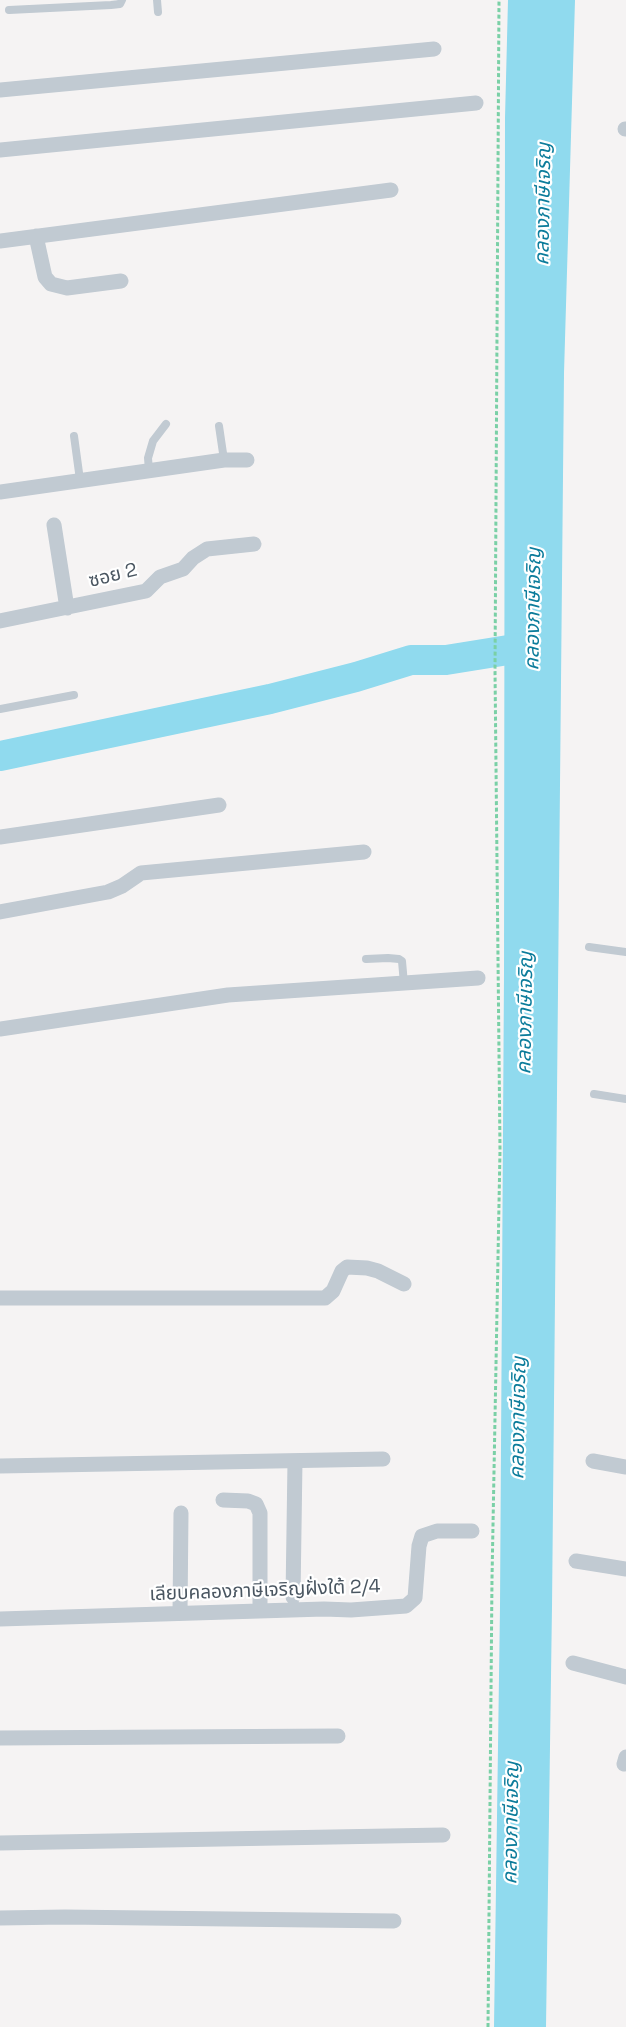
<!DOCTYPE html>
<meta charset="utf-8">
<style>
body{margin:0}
canvas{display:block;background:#f5f3f3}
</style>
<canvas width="626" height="2027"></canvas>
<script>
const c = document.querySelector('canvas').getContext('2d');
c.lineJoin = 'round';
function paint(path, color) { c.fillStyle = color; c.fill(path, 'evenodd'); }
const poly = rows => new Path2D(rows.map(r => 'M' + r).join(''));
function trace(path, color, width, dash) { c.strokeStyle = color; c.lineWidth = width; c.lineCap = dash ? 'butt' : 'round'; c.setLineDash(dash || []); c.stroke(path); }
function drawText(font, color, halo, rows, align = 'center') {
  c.font = font + ' "Space Grotesk","Noto Sans Thai",sans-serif'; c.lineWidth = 4.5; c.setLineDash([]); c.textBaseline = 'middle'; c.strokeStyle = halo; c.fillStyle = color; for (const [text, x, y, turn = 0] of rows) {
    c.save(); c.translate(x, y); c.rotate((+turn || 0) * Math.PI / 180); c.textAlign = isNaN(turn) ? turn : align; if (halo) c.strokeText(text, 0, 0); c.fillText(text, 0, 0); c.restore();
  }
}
const water = poly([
 [508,0,575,0,564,373,552,1606,546,2027,494,2027,500,1606,504,973,505,118]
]);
const river = poly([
 [0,756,270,699,356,677,411,660,446,660,533,646]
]);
const path = poly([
 [488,2027,492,1579,500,1150,495,670,499,0]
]);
const lane = poly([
 [157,0,158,12],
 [9,10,111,5,120,4,122,0],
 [219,426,224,460],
 [74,436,80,480],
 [149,470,148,458,153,441,166,424],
 [0,709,74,695],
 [589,947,626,952],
 [366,959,388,958,399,959,402,961,404,984],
 [594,1094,626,1099]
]);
const street = poly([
 [0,90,434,49],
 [625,129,626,129],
 [0,150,476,103],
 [36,236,45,277,51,284,67,288,121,281],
 [0,241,391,190],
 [0,492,224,460,247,460],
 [54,525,67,608],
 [0,621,146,591,160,577,183,569,193,558,207,549,254,544],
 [0,837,219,805],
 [0,912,108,892,122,886,141,873,364,852],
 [0,1029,228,995,478,978],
 [0,1298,325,1298,333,1291,342,1271,347,1267,367,1268,378,1271,404,1284],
 [593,1461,626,1467],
 [0,1466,383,1459],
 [223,1500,248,1501,256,1504,260,1513,260,1611],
 [576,1561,626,1569],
 [293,1597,295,1461],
 [180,1613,181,1513],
 [0,1619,324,1609,351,1610,406,1606,415,1598,419,1546,422,1536,437,1531,472,1531],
 [573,1663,626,1677],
 [0,1738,338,1736],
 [624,1764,626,1757],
 [0,1843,443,1835],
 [0,1918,65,1917,394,1921]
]);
const streetNames = [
 ["ซอย 2",113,576,-14],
 ["เลียบคลองภาษีเจริญฝั่งใต้ 2/4",265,1591,-2]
];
const waterNames = [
 ["คลองภาษีเจริญ",544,204,-89],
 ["คลองภาษีเจริญ",534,609,-89],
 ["คลองภาษีเจริญ",526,1013,-89],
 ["คลองภาษีเจริญ",519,1418,-89],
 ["คลองภาษีเจริญ",512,1823,-89]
];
paint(water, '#90daee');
trace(river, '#90daee', 30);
trace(path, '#7ad0a6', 3, [4, 2.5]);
trace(lane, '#c1cad2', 8);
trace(street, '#c1cad2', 15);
drawText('19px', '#4a5661', '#fff', streetNames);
drawText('italic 20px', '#0c7c9b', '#fff', waterNames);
</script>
